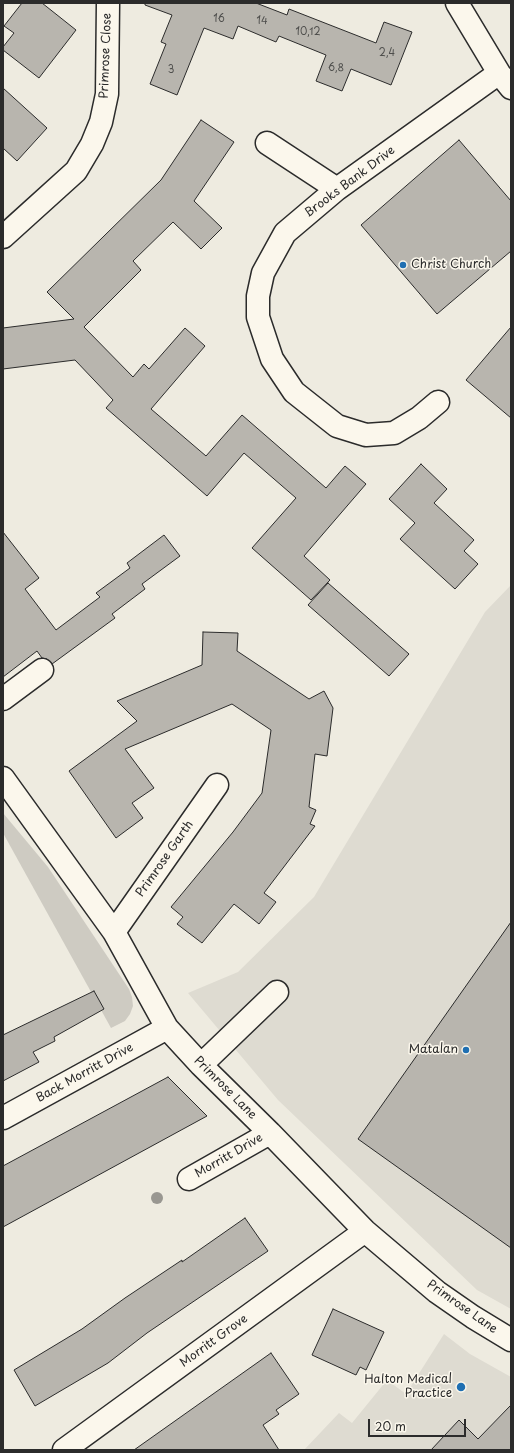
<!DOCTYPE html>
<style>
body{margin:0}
#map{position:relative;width:514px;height:1453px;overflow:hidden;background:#eeebe0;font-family:"Playpen Sans",sans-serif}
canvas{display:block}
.frame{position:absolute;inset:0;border:4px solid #2b2b2b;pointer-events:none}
.scale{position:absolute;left:368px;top:1419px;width:98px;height:18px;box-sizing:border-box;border:2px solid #2b2b2b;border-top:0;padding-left:5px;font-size:12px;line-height:14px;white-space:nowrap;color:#2b2b2b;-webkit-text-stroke:3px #fbf7ec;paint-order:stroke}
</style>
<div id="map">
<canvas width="514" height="1453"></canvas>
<div class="frame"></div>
<div class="scale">20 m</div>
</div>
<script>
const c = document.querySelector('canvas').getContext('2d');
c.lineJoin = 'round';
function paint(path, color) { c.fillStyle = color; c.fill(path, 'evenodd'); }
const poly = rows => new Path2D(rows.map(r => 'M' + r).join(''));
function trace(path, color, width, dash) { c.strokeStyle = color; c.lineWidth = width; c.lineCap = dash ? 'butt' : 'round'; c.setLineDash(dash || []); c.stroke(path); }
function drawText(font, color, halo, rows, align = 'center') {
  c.font = font + ' "Playpen Sans",sans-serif'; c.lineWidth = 3; c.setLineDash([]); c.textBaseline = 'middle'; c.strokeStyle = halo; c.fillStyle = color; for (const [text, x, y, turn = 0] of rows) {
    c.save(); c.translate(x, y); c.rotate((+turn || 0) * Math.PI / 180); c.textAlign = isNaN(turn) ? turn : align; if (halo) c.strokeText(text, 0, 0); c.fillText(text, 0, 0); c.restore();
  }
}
const built = poly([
 [511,585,511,1309,477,1290,278,1100,188,993,238,972,314,897,485,612],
 [444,1334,470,1354,511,1377,511,1450,304,1450,339,1413,352,1423,387,1380,406,1394]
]);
const green = poly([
 [3,813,48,867,129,989,132,997,133,1006,130,1014,125,1021,111,1028,3,833]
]);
const building = poly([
 [22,3,42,3,76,30,39,78,3,50,3,47,14,33,4,26,22,3],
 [145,3,256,3,287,15,289,9,376,43,384,22,412,32,391,85,351,69,342,91,316,81,326,55,279,36,276,42,238,26,233,39,204,28,177,95,150,84,166,44,161,42,172,15,145,5,145,3],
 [3,88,47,128,17,161,3,148,3,88],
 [201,120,234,142,194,201,222,228,201,249,173,222,133,261,141,270,84,327,133,377,144,364,149,369,185,328,205,346,151,409,206,456,242,415,326,488,345,466,366,484,304,556,330,580,311,600,252,548,296,498,244,453,207,496,106,408,113,400,75,360,3,369,3,328,74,319,47,292,161,180,201,120],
 [459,140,511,201,511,251,437,314,361,225,459,140],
 [511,327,511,418,466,380,511,327],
 [421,464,447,489,434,503,474,540,464,551,478,564,455,589,400,539,415,523,389,499,421,464],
 [3,532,39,578,25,589,56,630,100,597,96,593,130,568,127,563,164,535,180,556,142,584,145,589,112,614,115,618,52,664,47,659,42,658,37,651,3,677,3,532],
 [328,583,409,654,389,676,308,605,328,583],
 [203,632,238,633,237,651,309,699,324,691,333,708,327,756,315,754,309,807,316,810,310,824,315,826,264,893,276,902,259,924,234,904,202,943,177,924,183,917,171,907,233,832,262,793,271,730,232,704,125,749,154,788,132,803,143,818,116,838,69,771,137,721,117,701,202,665,203,632],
 [511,922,511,1248,358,1139,511,922],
 [94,991,104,1009,54,1037,55,1041,33,1052,39,1062,3,1081,3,1035,94,991],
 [168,1077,207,1116,3,1227,3,1166,168,1077],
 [245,1218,268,1251,147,1333,108,1363,35,1406,14,1370,82,1329,125,1298,182,1260,182,1262,245,1218],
 [333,1309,384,1332,366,1370,360,1367,356,1375,312,1355,333,1309],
 [271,1353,299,1394,276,1410,279,1414,263,1425,279,1450,134,1450,271,1353],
 [511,1405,511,1450,431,1450,459,1420,478,1439,511,1405]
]);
const minor = poly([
 [457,3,499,73,511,88],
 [267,143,337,189],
 [3,237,76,171,92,144,101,122,107,94,108,3],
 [438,402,419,418,394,433,366,435,337,426,294,392,272,359,258,317,258,296,263,273,285,233,337,189,499,73],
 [3,699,42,670],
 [3,778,114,932,167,1028,201,1065,270,1133,365,1231,437,1292,473,1317,511,1340],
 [114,932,217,785],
 [201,1065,277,992],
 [3,1118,167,1028],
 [189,1179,270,1133],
 [64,1450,365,1231]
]);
const trees = [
 [157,1198]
];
const markers = [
 [403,265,4,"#1f6fb2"],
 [466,1050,4,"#1f6fb2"],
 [461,1387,5,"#1f6fb2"]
];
const numberNames = [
 ["16",219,19],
 ["14",262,21],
 ["10,12",308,32],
 ["2,4",387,53],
 ["6,8",336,68],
 ["3",171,70]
];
const streetNames = [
 ["Primrose Close",106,56,-88],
 ["Brooks Bank Drive",350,182,-37],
 ["Primrose Garth",165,859,-55],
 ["Back Morritt Drive",85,1073,-29],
 ["Primrose Lane",225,1088,45],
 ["Morritt Drive",229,1156,-30],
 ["Primrose Lane",462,1307,35],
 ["Morritt Grove",214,1341,-36]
];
const poiNames = [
 ["Christ Church",411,265,"left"],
 ["Matalan",458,1050],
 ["Halton Medical",452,1380],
 ["Practice",452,1394]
];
paint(built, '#dedbd1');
paint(green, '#cecbc2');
paint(building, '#b8b5ae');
trace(building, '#2b2b2b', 1);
trace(minor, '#2b2b2b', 25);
trace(minor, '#fbf7ec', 22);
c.fillStyle = '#999791';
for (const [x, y] of trees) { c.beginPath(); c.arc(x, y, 6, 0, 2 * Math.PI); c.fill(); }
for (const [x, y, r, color] of markers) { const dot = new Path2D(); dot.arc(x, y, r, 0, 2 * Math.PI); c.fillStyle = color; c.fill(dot); trace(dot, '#fbf7ec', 1.5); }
drawText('10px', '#4e4e4c', null, numberNames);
drawText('12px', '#2b2b2b', '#fbf7ec', streetNames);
drawText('12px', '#2b2b2b', '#fbf7ec', poiNames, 'right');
</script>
